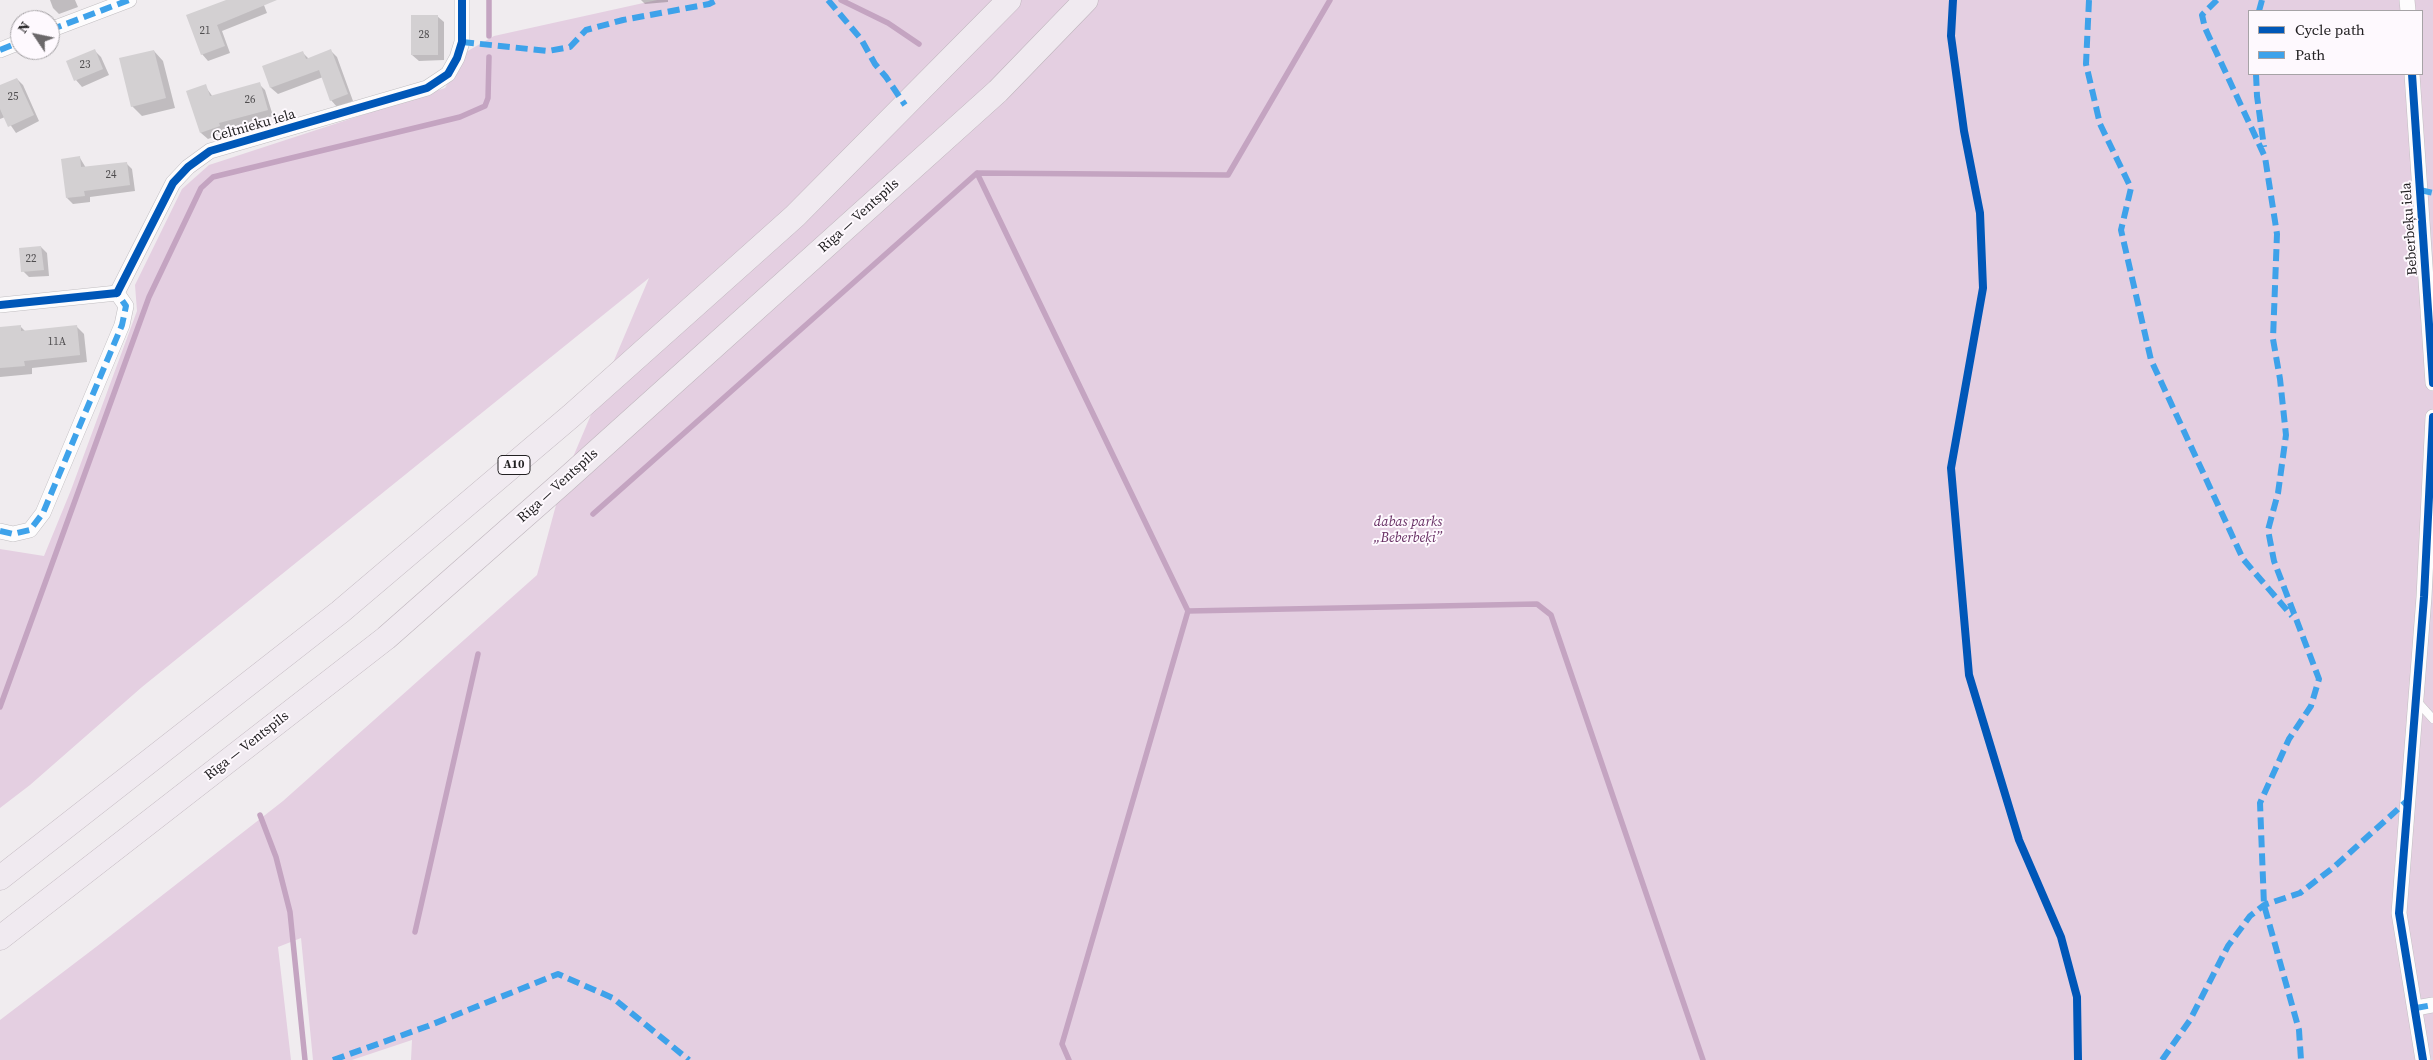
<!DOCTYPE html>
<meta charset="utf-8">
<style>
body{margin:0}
#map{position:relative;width:2433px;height:1060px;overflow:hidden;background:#f0ecef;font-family:"Source Serif 4",serif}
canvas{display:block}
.legend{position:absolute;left:2248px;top:10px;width:175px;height:65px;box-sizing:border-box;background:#fef9fe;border:1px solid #a6a3a6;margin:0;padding:6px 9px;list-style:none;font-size:15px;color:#232123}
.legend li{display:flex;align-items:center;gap:10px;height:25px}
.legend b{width:25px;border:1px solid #a6a3a6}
.north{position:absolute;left:10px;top:10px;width:50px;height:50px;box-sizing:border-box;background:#fef9fe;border:1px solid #a6a3a6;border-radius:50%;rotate:304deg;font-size:14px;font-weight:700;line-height:20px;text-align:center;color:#232123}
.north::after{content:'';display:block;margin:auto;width:18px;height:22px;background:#6b686a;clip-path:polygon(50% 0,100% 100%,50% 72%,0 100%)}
</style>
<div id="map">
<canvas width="2433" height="1060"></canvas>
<ul class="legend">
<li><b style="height:6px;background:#0057b8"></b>Cycle path</li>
<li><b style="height:6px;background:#3ea2ea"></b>Path</li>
</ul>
<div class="north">N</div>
</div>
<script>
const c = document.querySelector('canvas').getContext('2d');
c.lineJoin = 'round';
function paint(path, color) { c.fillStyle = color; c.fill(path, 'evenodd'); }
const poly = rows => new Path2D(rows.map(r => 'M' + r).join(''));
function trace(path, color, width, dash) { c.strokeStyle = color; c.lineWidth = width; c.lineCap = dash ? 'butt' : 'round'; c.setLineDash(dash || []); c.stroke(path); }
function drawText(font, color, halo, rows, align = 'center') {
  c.font = font + ' "Source Serif 4",serif'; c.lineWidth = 4; c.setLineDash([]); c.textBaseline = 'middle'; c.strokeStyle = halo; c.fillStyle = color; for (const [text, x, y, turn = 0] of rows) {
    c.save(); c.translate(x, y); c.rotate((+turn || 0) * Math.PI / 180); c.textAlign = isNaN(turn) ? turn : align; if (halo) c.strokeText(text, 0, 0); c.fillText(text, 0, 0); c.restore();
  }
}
const green = poly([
 [657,0,2433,0,2433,1060,411,1060,412,1040,352,1060,313,1060,301,938,278,947,291,1060,0,1060,0,1020,96,947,283,801,537,575,562,483,649,278,142,687,30,785,0,808,0,549,44,556,71,490,137,311,135,285,182,189,209,165,445,88,466,52,494,36],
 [2249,11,2422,11,2422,74,2249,74]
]);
const shadow = poly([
 [50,0,75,0,78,7,59,14,53,8],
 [230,0,262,0,267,13,222,31,230,53,208,61,202,54,188,15],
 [641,0,668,0,668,2,645,4],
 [437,16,444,22,444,60,419,61,412,55],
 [94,50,101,57,109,75,82,87,76,80],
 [154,51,163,61,175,108,142,116,132,106],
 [331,51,337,57,353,101,337,107,331,100,323,77,278,94,271,88,264,67,303,53,309,59],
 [17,79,23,85,39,121,16,133,5,117,0,119,0,87],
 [259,84,265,90,273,116,225,129,226,132,208,139,201,133,187,92,205,86,213,97],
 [80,158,86,168,126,163,132,169,135,191,90,197,90,202,73,204,67,198],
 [41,247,47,253,49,276,29,277,23,271],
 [20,326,26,332,76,326,84,334,87,362,32,368,32,374,0,377,0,328]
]);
const stream = poly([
 [489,0,489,36],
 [841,0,888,23,919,44],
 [977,173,1188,611,1062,1044,1069,1060],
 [593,514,977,173,1228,175,1330,0],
 [1188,611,1537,604,1551,615,1703,1060],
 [0,707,149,297,201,188,213,177,460,117,485,106,488,98,489,57],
 [260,815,276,857,290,912,305,1060],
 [415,932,478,654]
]);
const building = poly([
 [226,0,277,0,217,25,225,46,201,55,186,15],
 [411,15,438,15,438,55,411,55],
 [95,49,103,69,74,81,66,61],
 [331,49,348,94,330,101,319,70,270,88,262,66,303,51,306,59],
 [154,50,166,98,131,107,119,58],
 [17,78,34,115,8,127,0,109,0,85],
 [260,82,268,110,219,123,220,126,200,133,186,91,206,84,210,96],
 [80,156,81,167,127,162,130,185,84,191,85,196,66,198,61,159],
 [41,246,44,270,21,272,19,248],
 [21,325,21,331,77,325,80,355,24,361,25,366,0,368,0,327]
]);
const service = poly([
 [2416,700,2433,719]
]);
const minor = poly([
 [2407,0,2408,11],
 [50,30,129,0],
 [0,50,20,42],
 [2412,74,2433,383],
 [0,305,117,293,173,183,188,167,210,151,427,88,448,74,457,58,462,42,462,0],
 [0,531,13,534,30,530,43,513,122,325,126,306,117,293],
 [2416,1008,2433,1005],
 [2423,1060,2399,913,2424,597,2433,417]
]);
const trunk = poly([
 [0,878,340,612,571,416,795,216,1009,0],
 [0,938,386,638,562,483,998,91,1086,0]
]);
const quiet = poly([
 [828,0,861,39,875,64,886,77,905,105],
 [2089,0,2086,64,2100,124,2131,188,2121,230,2151,360,2243,559,2292,616],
 [2217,0,2202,15,2205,28,2265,157,2277,234,2273,339,2280,379,2286,435,2278,493,2268,530,2274,561,2319,679,2311,706,2289,739,2260,803,2264,905,2299,1030,2301,1060],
 [2259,11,2262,0],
 [50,30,129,0],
 [462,42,548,51,570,47,586,30,623,20,709,4,717,0],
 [0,50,20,42],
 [2256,74,2257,96,2264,147],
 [2420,190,2433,193],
 [0,531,13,534,30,530,43,513,122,325,126,306,117,293],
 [2416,1008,2433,1005],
 [333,1060,428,1026,558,974,613,998,689,1060],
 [2162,1060,2190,1020,2228,946,2250,916,2264,905,2300,893,2334,867,2408,800]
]);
const cycleway = poly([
 [1953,0,1951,36,1964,131,1980,213,1983,288,1951,468,1969,675,2019,840,2061,937,2077,997,2078,1060],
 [2412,74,2433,383],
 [0,305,117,293,173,183,188,167,210,151,427,88,448,74,457,58,462,42,462,0],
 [2423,1060,2399,913,2424,597,2433,417]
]);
const numberNames = [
 ["21",205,31],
 ["28",424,35],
 ["23",85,65],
 ["25",13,97],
 ["26",250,100],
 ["24",111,175],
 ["22",31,259],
 ["11A",57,342]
];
const shields = [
 [514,465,32]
];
const shieldNames = [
 ["A10",514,465]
];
const streetNames = [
 ["Celtnieku iela",254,126,-16],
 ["Rīga — Ventspils",859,216,-42],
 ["Beberbeķu iela",2410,229,-94],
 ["Rīga — Ventspils",558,486,-42],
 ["Rīga — Ventspils",247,746,-38]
];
const parkNames = [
 ["dabas parks",1408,522],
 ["„Beberbeķi”",1408,538]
];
paint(green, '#e4cfe1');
paint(shadow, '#0003');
trace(stream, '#c4a4c1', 5.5);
paint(building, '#d3d0d2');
trace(service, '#c1bec1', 9);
trace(minor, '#c1bec1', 16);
trace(trunk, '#beb4bc', 25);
trace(service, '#fdfcfd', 8);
trace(minor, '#fdfcfd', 15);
trace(trunk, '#f0eaf0', 24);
trace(quiet, '#3ea2ea', 6, [12, 6]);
trace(cycleway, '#0057b8', 8);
drawText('11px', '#4f4d4f', null, numberNames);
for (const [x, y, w] of shields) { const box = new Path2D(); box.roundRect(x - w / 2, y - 9.5, w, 19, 4); c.fillStyle = '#fef9fe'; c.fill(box); trace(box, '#232123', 1); }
drawText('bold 12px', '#232123', null, shieldNames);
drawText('14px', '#232123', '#fef9fe', streetNames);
drawText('italic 14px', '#672f63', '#fef9fe', parkNames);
</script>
